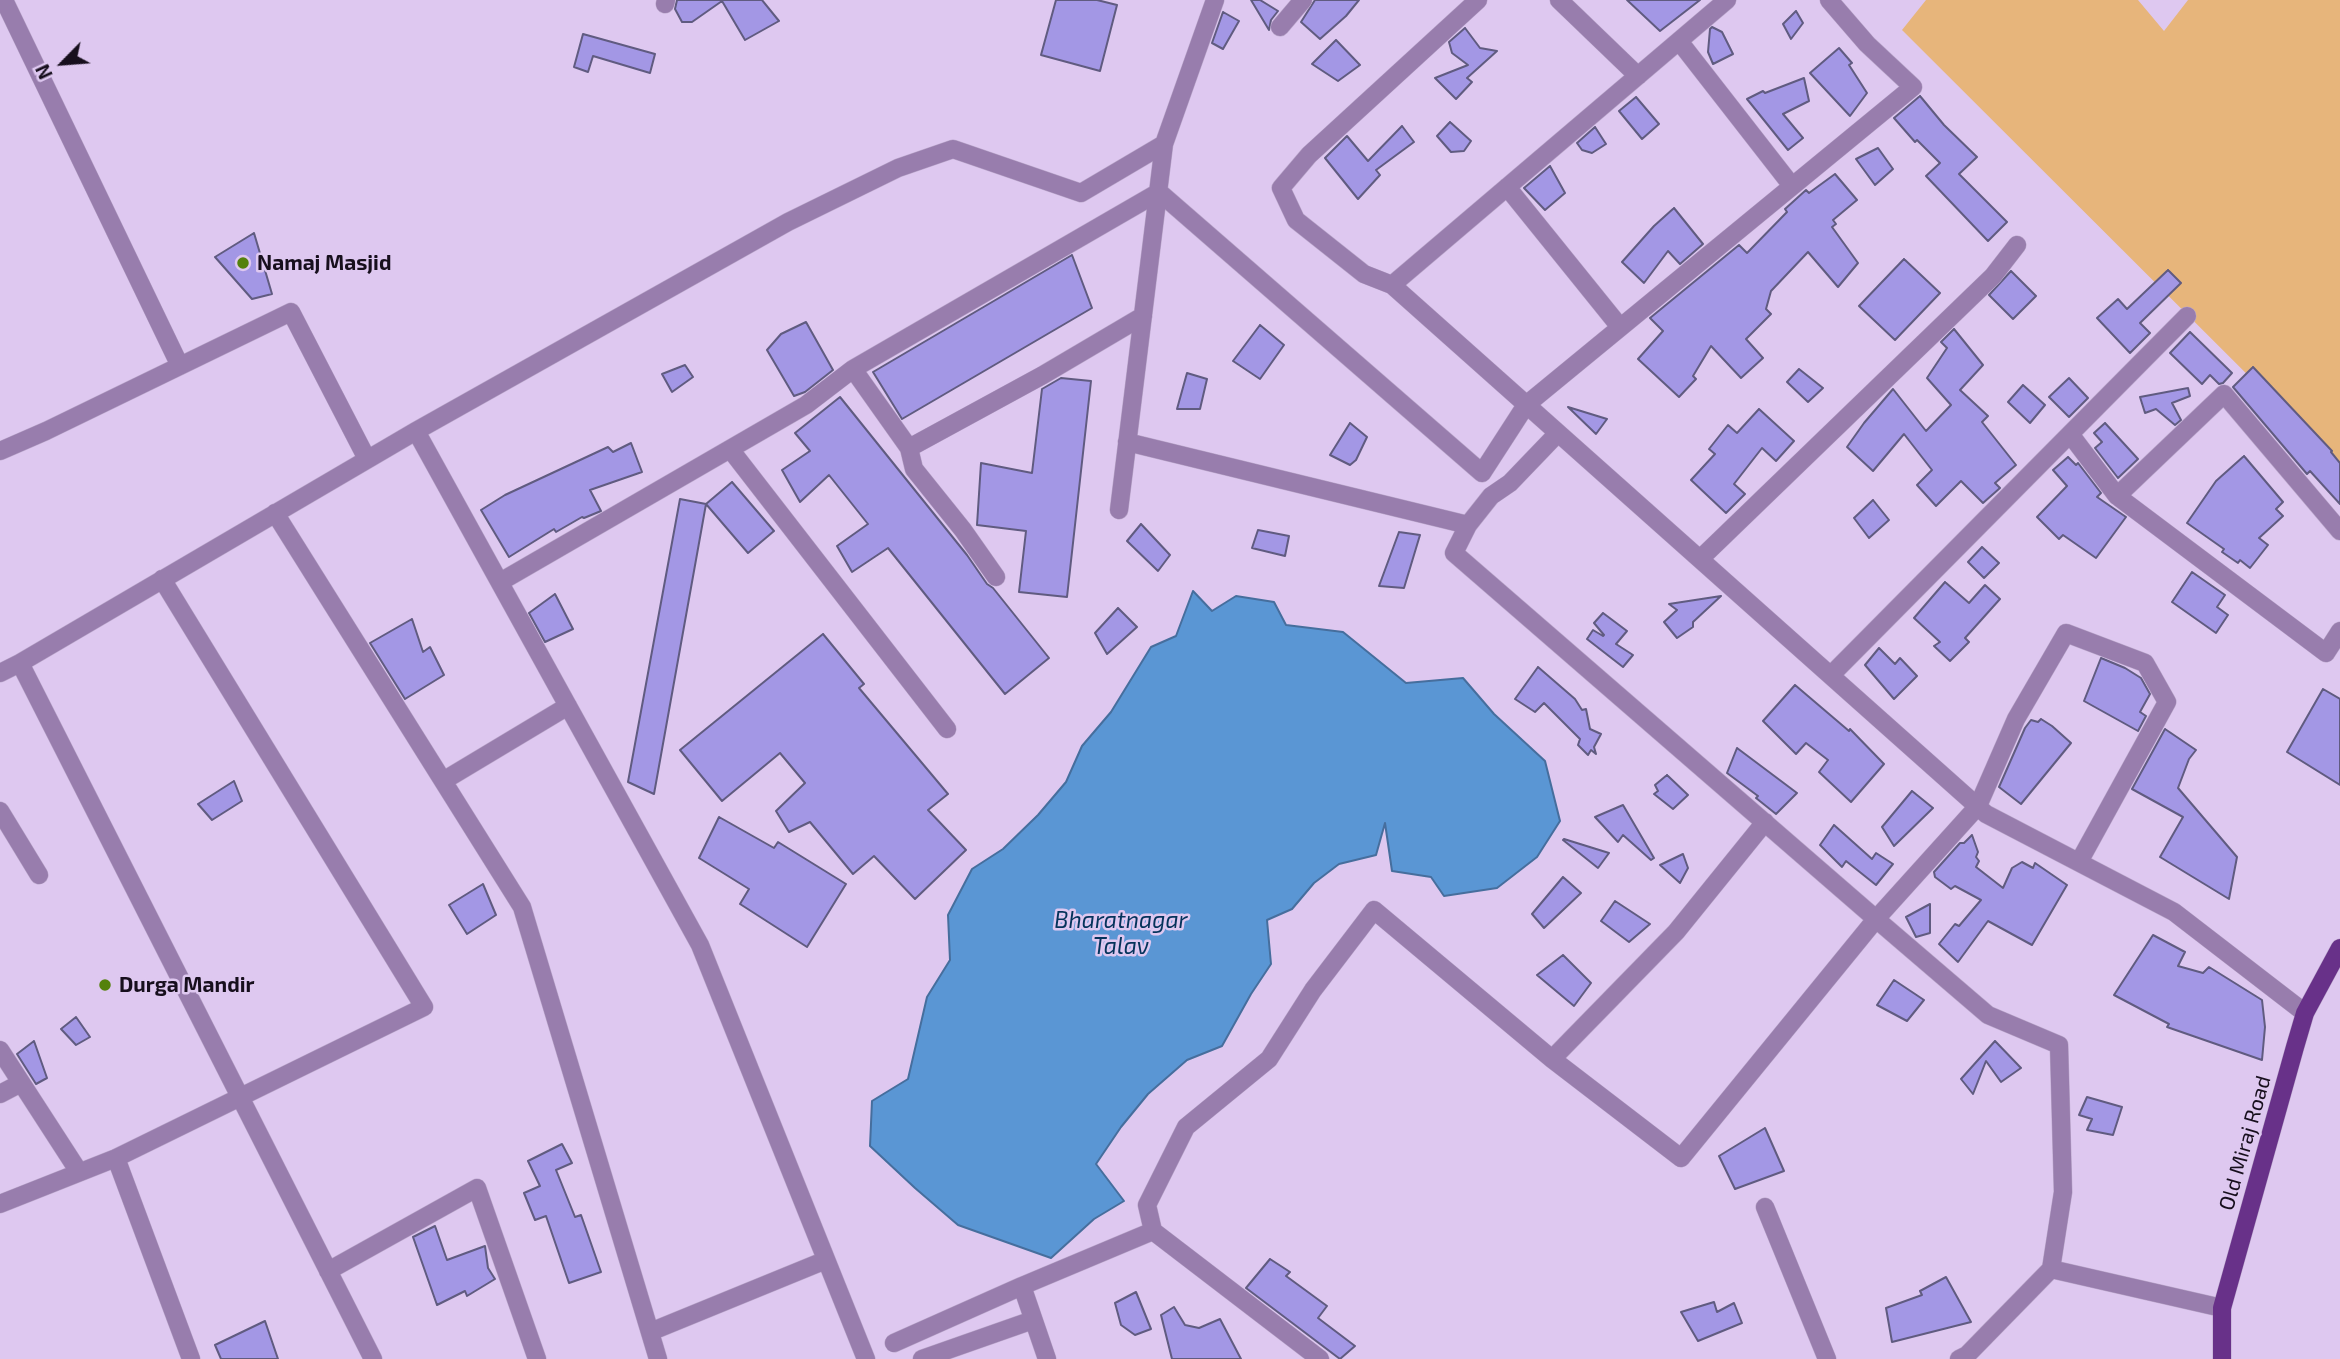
<!DOCTYPE html>
<style>
body{margin:0}
#map{position:relative;width:2340px;height:1359px;overflow:hidden;background:#dec8f0;font-family:"Exo 2",sans-serif}
canvas{display:block}
.north{position:absolute;left:28px;top:28px;width:70px;height:70px;-webkit-text-stroke:5px #dec8f0;paint-order:stroke;rotate:245deg;font-size:19px;font-weight:700;line-height:28px;text-align:center;color:#170f1d}
.north::after{content:'';display:block;margin:auto;width:24px;height:32px;background:#170f1d;clip-path:polygon(50% 0,100% 100%,50% 72%,0 100%)}
</style>
<div id="map">
<canvas width="2340" height="1359"></canvas>
<div class="north">N</div>
</div>
<script>
const c = document.querySelector('canvas').getContext('2d');
c.lineJoin = 'round';
function paint(path, color) { c.fillStyle = color; c.fill(path, 'evenodd'); }
const poly = rows => new Path2D(rows.map(r => 'M' + r).join(''));
function trace(path, color, width, dash) { c.strokeStyle = color; c.lineWidth = width; c.lineCap = dash ? 'butt' : 'round'; c.setLineDash(dash || []); c.stroke(path); }
function drawText(font, color, halo, rows, align = 'center') {
  c.font = font + ' "Exo 2",sans-serif'; c.lineWidth = 5; c.setLineDash([]); c.textBaseline = 'middle'; c.strokeStyle = halo; c.fillStyle = color; for (const [text, x, y, turn = 0] of rows) {
    c.save(); c.translate(x, y); c.rotate((+turn || 0) * Math.PI / 180); c.textAlign = isNaN(turn) ? turn : align; if (halo) c.strokeText(text, 0, 0); c.fillText(text, 0, 0); c.restore();
  }
}
const green = poly([
 [1926,0,2138,0,2164,31,2188,0,2340,0,2340,467,1902,30]
]);
const water = poly([
 [1193,591,1212,611,1236,596,1274,602,1286,625,1343,632,1406,683,1463,678,1494,714,1545,761,1560,821,1537,857,1497,888,1444,896,1431,877,1392,871,1385,823,1376,855,1339,864,1314,883,1292,909,1267,920,1271,964,1251,994,1222,1046,1187,1060,1148,1094,1121,1127,1096,1164,1124,1201,1094,1219,1051,1258,958,1225,915,1188,870,1146,872,1101,908,1079,927,997,950,960,948,915,972,869,1003,849,1038,815,1066,782,1082,746,1111,712,1151,647,1176,636,1193,591]
]);
const building = poly([
 [677,0,762,0,779,21,745,40,722,1,692,22,682,22,675,9,677,0],
 [1056,0,1097,0,1117,5,1100,71,1041,55,1056,0],
 [1251,0,1260,0,1278,11,1271,20,1269,30,1251,0],
 [1315,0,1359,0,1346,16,1320,39,1301,22,1315,0],
 [1627,0,1700,0,1660,31,1627,0],
 [1796,11,1803,23,1791,39,1783,24,1796,11],
 [1223,12,1239,21,1223,49,1212,43,1223,12],
 [1712,27,1722,32,1733,54,1713,64,1708,52,1710,29,1712,27],
 [1465,28,1480,48,1497,51,1467,78,1472,82,1456,99,1435,78,1468,65,1452,53,1449,42,1465,28],
 [583,34,655,54,650,73,593,56,588,72,574,67,583,34],
 [1336,40,1360,65,1338,81,1312,64,1336,40],
 [1839,48,1852,63,1849,65,1867,93,1850,116,1810,73,1839,48],
 [1804,78,1809,101,1783,114,1803,138,1788,150,1747,99,1763,91,1765,93,1804,78],
 [1920,96,1944,125,1977,157,1959,174,2007,222,1988,241,1926,176,1940,163,1917,140,1915,142,1894,118,1920,96],
 [1636,97,1659,124,1642,139,1619,111,1636,97],
 [1450,122,1471,141,1464,151,1451,152,1437,136,1450,122],
 [1402,126,1414,142,1376,170,1380,175,1358,199,1325,158,1347,136,1368,161,1402,126],
 [1595,127,1606,144,1592,153,1582,150,1577,143,1595,127],
 [1878,148,1893,169,1875,185,1856,159,1878,148],
 [1550,166,1565,193,1545,210,1524,188,1550,166],
 [1835,174,1857,200,1833,220,1836,224,1832,227,1858,263,1838,287,1808,252,1771,291,1766,309,1771,314,1746,339,1763,358,1741,378,1711,346,1693,376,1696,379,1679,397,1638,359,1663,331,1650,318,1739,245,1747,253,1787,212,1785,209,1806,190,1809,193,1835,174],
 [1674,208,1703,244,1680,264,1668,251,1644,283,1622,262,1654,226,1674,208],
 [254,233,272,294,252,299,215,257,254,233],
 [1072,255,1092,308,902,419,873,372,1072,255],
 [1904,259,1940,293,1895,340,1859,306,1904,259],
 [2168,270,2181,283,2140,323,2150,333,2130,353,2097,318,2118,299,2127,309,2168,270],
 [2011,271,2036,296,2013,319,1989,295,2011,271],
 [806,322,833,370,805,392,794,396,767,350,781,334,806,322],
 [1260,325,1284,345,1260,379,1233,361,1260,325],
 [1954,329,1983,365,1960,390,1988,416,1982,422,2016,465,1995,483,2000,488,1983,503,1961,481,1936,506,1917,485,1932,470,1904,434,1873,471,1847,447,1864,423,1893,389,1926,431,1951,405,1927,378,1947,348,1941,342,1954,329],
 [2190,332,2232,373,2223,383,2219,384,2210,375,2202,384,2170,353,2190,332],
 [685,365,693,377,672,392,662,374,685,365],
 [2253,367,2332,451,2331,452,2340,463,2340,504,2310,471,2307,474,2233,387,2253,367],
 [1799,369,1823,388,1808,402,1787,382,1799,369],
 [1187,373,1207,379,1200,409,1177,409,1187,373],
 [1061,378,1091,381,1067,597,1019,592,1026,531,977,525,981,463,1032,473,1042,389,1061,378],
 [2069,378,2088,398,2069,417,2049,397,2069,378],
 [2023,385,2045,405,2030,423,2008,402,2023,385],
 [2188,388,2190,396,2172,403,2181,420,2175,425,2156,409,2145,413,2140,397,2188,388],
 [840,397,967,555,987,584,993,588,1049,658,1005,694,888,548,852,572,837,546,868,524,829,475,800,502,782,470,810,451,795,433,840,397],
 [1568,407,1607,419,1596,434,1568,407],
 [1759,409,1794,441,1776,461,1762,448,1734,484,1745,494,1726,513,1691,480,1715,454,1709,449,1728,425,1737,433,1759,409],
 [1350,423,1367,437,1356,460,1350,465,1330,455,1350,423],
 [2105,423,2138,459,2118,478,2095,448,2102,442,2094,433,2105,423],
 [631,443,642,472,590,490,601,511,584,518,582,517,556,532,554,529,509,557,481,510,505,495,608,447,613,452,631,443],
 [2244,456,2283,502,2276,509,2283,516,2259,538,2268,545,2250,568,2240,560,2238,563,2222,552,2224,549,2187,523,2216,481,2244,456],
 [2068,457,2076,465,2078,463,2101,493,2097,497,2126,517,2096,558,2063,535,2059,539,2037,517,2067,486,2053,470,2068,457],
 [732,482,774,531,748,553,706,504,732,482],
 [680,499,706,504,654,794,628,782,680,499],
 [1873,500,1889,520,1869,538,1854,518,1873,500],
 [1141,524,1170,555,1158,571,1127,541,1141,524],
 [1258,530,1289,536,1285,556,1252,548,1258,530],
 [1399,532,1420,535,1404,588,1379,586,1399,532],
 [1982,547,1999,563,1984,578,1968,562,1982,547],
 [2192,572,2225,595,2217,607,2228,615,2216,633,2172,602,2192,572],
 [1945,582,1969,603,1985,585,2000,599,1965,638,1969,642,1950,661,1934,646,1940,642,1914,618,1945,582],
 [555,594,573,629,545,642,529,613,555,594],
 [1721,596,1693,622,1693,627,1677,638,1664,622,1677,610,1669,604,1721,596],
 [1118,608,1137,627,1107,654,1095,633,1118,608],
 [1603,613,1627,631,1616,644,1633,655,1623,667,1587,639,1593,630,1603,636,1604,635,1594,623,1603,613],
 [412,619,423,652,430,647,444,675,405,699,370,643,412,619],
 [823,634,864,684,859,688,948,794,928,810,966,850,915,899,874,856,853,874,810,822,789,832,776,811,805,783,780,753,722,801,680,750,823,634],
 [1879,648,1895,664,1900,658,1917,676,1894,699,1865,665,1879,648],
 [2101,658,2125,668,2141,678,2150,694,2140,712,2146,716,2138,731,2084,701,2101,658],
 [1538,667,1575,699,1582,710,1586,709,1590,729,1601,734,1594,747,1596,754,1591,750,1588,755,1578,745,1580,739,1544,703,1535,712,1515,699,1538,667],
 [1795,685,1849,731,1850,729,1884,764,1851,802,1819,772,1828,760,1806,743,1796,754,1763,721,1795,685],
 [2323,689,2340,699,2340,785,2287,752,2323,689],
 [2041,719,2052,726,2071,743,2021,804,1999,787,2025,728,2031,720,2038,722,2041,719],
 [2165,729,2196,750,2189,759,2178,788,2237,857,2229,899,2160,857,2183,817,2132,789,2165,729],
 [1737,748,1797,793,1776,814,1756,798,1758,796,1727,773,1737,748],
 [1667,775,1688,795,1673,809,1654,794,1658,791,1655,785,1667,775],
 [234,781,242,801,212,820,198,804,234,781],
 [1912,791,1933,808,1894,846,1882,827,1912,791],
 [1623,805,1654,858,1651,860,1623,835,1618,842,1595,817,1623,805],
 [719,817,774,848,778,842,846,884,807,947,740,904,749,889,699,858,719,817],
 [1834,825,1872,859,1876,853,1893,864,1876,885,1846,861,1842,867,1820,845,1834,825],
 [1972,835,1978,852,1976,857,1979,861,1976,867,2003,888,2012,868,2022,862,2033,868,2035,863,2067,885,2032,945,1988,921,1958,962,1939,944,1955,924,1959,926,1981,900,1955,886,1951,889,1935,877,1934,872,1960,843,1964,843,1972,835],
 [1564,839,1609,853,1598,868,1563,840,1564,839],
 [1683,854,1688,868,1680,883,1660,865,1683,854],
 [1563,877,1581,893,1544,928,1532,914,1563,877],
 [483,884,496,915,467,934,449,905,483,884],
 [1615,901,1650,924,1629,942,1601,921,1615,901],
 [1930,904,1930,933,1916,937,1906,917,1930,904],
 [2153,935,2185,952,2178,966,2203,973,2209,967,2262,1000,2265,1027,2262,1060,2167,1027,2169,1024,2114,995,2153,935],
 [1563,955,1591,983,1574,1006,1537,975,1563,955],
 [1894,980,1924,1000,1907,1021,1877,1005,1894,980],
 [76,1017,90,1037,76,1045,61,1029,76,1017],
 [34,1041,47,1078,36,1084,17,1054,34,1041],
 [1995,1041,2021,1068,2001,1082,1986,1061,1973,1094,1961,1079,1995,1041],
 [2087,1097,2122,1107,2113,1135,2087,1130,2092,1119,2079,1115,2087,1097],
 [1765,1128,1784,1171,1735,1189,1719,1156,1765,1128],
 [562,1144,572,1163,556,1170,575,1217,581,1215,601,1272,569,1283,546,1216,535,1220,524,1193,540,1186,528,1161,562,1144],
 [435,1226,447,1260,485,1246,488,1268,495,1279,467,1296,465,1291,437,1305,413,1237,435,1226],
 [1270,1259,1290,1272,1286,1276,1327,1306,1318,1318,1355,1346,1340,1359,1246,1288,1270,1259],
 [1946,1277,1971,1322,1892,1342,1886,1308,1922,1295,1920,1291,1946,1277],
 [1136,1292,1151,1329,1135,1335,1121,1325,1115,1303,1136,1292],
 [1714,1302,1717,1312,1734,1303,1742,1323,1698,1341,1681,1312,1714,1302],
 [1174,1307,1185,1325,1199,1328,1220,1319,1241,1359,1172,1359,1161,1315,1174,1307],
 [265,1321,278,1359,221,1359,215,1345,265,1321]
]);
const minor = poly([
 [4,0,180,366],
 [1478,0,1309,155,1281,188,1296,220,1364,274,1392,285,1986,814,2174,912,2305,1013],
 [1559,0,1638,76],
 [665,4,666,0],
 [1280,27,1303,0],
 [1679,41,1792,186],
 [1507,187,1620,327],
 [1392,285,1727,0],
 [853,369,1159,192,1482,473,1526,405,1913,87,1867,44,1829,0],
 [416,431,700,945,866,1359],
 [2070,434,2117,496],
 [1127,442,1468,525,1454,553,1876,919,1978,806,2016,719,2066,633,2145,663,2167,702,2079,862],
 [909,448,1043,375,1143,316],
 [730,449,947,729],
 [0,451,46,431,291,312,367,459],
 [1119,510,1164,144],
 [275,513,522,907,658,1359],
 [1468,525,1491,496,1510,483,1558,433],
 [2340,531,2224,394,2117,496,2326,653,2340,631],
 [1700,559,1993,276,2017,245],
 [500,582,806,405,853,369,909,448,914,469,963,530,996,577],
 [0,673,20,663],
 [1831,675,2187,316],
 [443,781,568,706],
 [0,811,39,875],
 [0,1050,79,1172],
 [1552,1059,1676,932,1765,822],
 [0,1094,21,1083],
 [116,1158,191,1359],
 [0,1204,116,1158,424,1007,162,579],
 [1765,1207,1827,1359],
 [1153,1231,1147,1205,1186,1127,1269,1059,1313,990,1374,910,1552,1059,1681,1158,1876,919,1988,1015,2059,1045,2063,1192,2051,1269,2222,1308],
 [328,1271,477,1188,537,1359],
 [650,1332,826,1260],
 [894,1343,1022,1286],
 [373,1359,20,663,416,431,788,222,898,168,953,149,1081,193,1164,144,1215,0],
 [922,1359,1033,1320],
 [1047,1359,1022,1286,1153,1231,1320,1359],
 [1959,1359,1967,1355,2051,1269]
]);
const major = poly([
 [2222,1359,2222,1308,2295,1047,2305,1013,2340,948]
]);
const markers = [
 [243,263,7,"#54810c"],
 [105,985,7,"#54810c"]
];
const poiNames = [
 ["Namaj Masjid",257,263],
 ["Durga Mandir",119,985]
];
const streetNames = [
 ["Old Miraj Road",2245,1143,-74]
];
const waterNames = [
 ["Bharatnagar",1121,920],
 ["Talav",1121,946]
];
paint(green, '#e7b57b');
paint(water, '#5a96d4');
trace(water, '#466e9d', 2);
paint(building, '#a397e5');
trace(building, '#605b80', 2);
trace(minor, '#baa7ca', 19);
trace(major, '#baa7ca', 19);
trace(minor, '#987dad', 18);
trace(major, '#683189', 18);
for (const [x, y, r, color] of markers) { const dot = new Path2D(); dot.arc(x, y, r, 0, 2 * Math.PI); c.fillStyle = color; c.fill(dot); trace(dot, '#dec8f0', 2.5); }
drawText('bold 21px', '#170f1d', '#dec8f0', poiNames, 'left');
drawText('21px', '#170f1d', '#dec8f0', streetNames);
drawText('italic 23px', '#04335b', '#dec8f0', waterNames);
</script>
